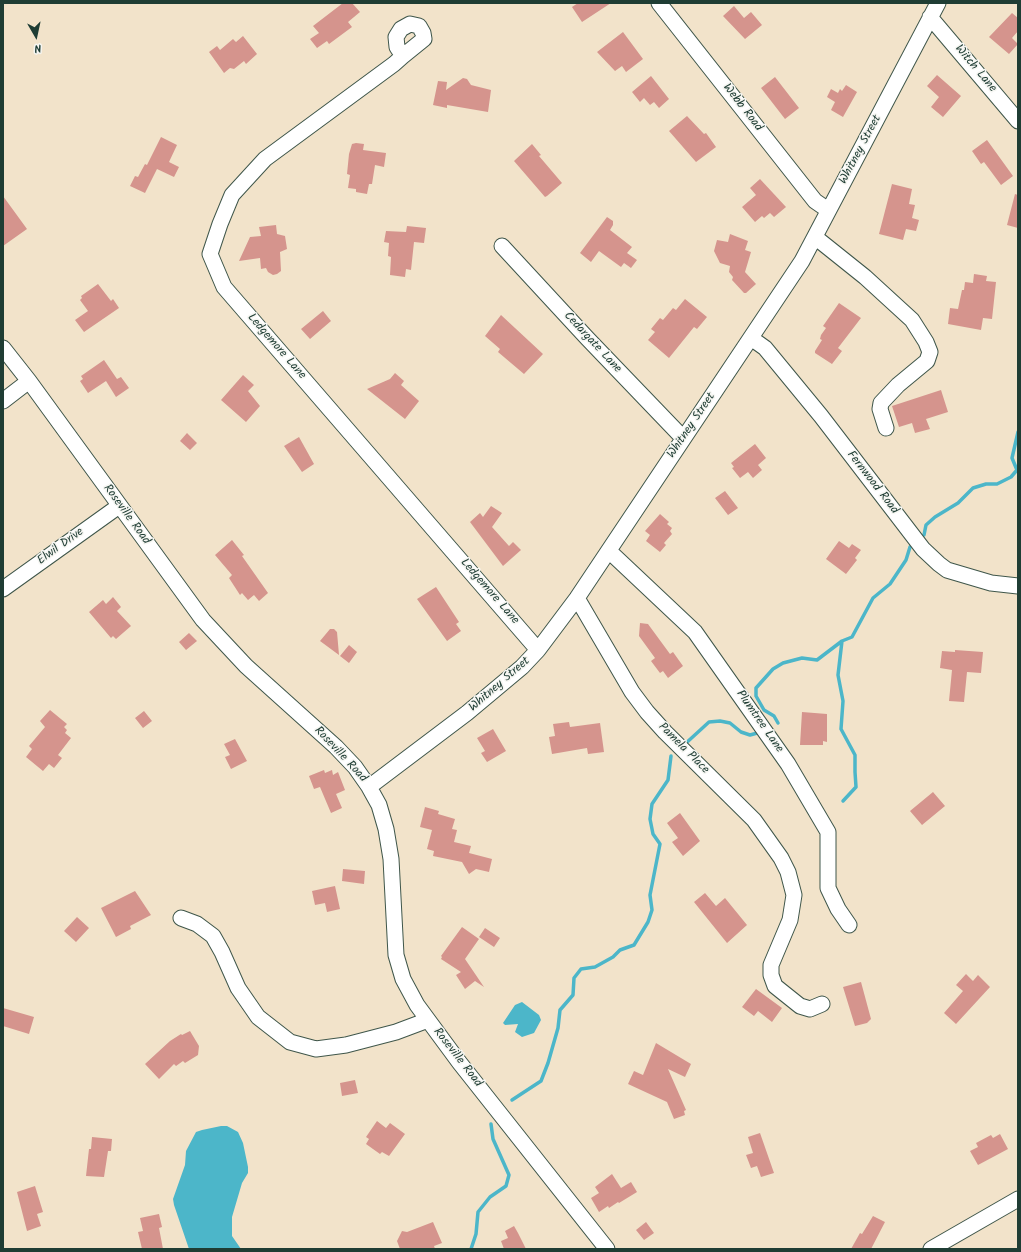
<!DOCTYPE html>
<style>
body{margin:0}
#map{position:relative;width:1021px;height:1252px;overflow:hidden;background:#f2e3ca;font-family:Kalam,sans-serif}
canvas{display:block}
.frame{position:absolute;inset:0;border:4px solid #1f3d34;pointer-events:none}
.north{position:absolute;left:16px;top:16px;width:40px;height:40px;-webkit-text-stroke:3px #f6f6f2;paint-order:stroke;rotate:171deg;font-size:11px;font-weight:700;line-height:16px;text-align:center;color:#1f3d34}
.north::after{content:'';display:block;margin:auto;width:14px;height:18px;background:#1f3d34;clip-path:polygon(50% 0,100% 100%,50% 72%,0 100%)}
</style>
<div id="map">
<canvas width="1021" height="1252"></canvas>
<div class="frame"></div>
<div class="north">N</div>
</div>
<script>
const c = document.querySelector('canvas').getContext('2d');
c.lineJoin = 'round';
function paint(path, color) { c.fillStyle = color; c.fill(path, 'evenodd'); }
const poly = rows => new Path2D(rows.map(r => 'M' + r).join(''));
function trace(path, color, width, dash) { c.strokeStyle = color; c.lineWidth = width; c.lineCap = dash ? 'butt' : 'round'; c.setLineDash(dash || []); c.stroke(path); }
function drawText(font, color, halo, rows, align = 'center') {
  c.font = font + ' Kalam,sans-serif'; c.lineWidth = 3; c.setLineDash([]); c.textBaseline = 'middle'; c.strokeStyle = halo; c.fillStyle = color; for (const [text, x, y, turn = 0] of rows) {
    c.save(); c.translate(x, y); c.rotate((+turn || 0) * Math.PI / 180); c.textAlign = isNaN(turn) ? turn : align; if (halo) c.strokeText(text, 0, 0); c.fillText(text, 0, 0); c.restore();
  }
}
const water = poly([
 [522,1002,539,1015,541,1020,534,1033,522,1037,515,1032,518,1024,505,1025,503,1023,515,1005],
 [221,1126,227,1126,238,1132,243,1143,248,1167,248,1173,242,1183,232,1217,232,1236,241,1249,189,1249,174,1205,173,1199,185,1165,186,1151,196,1132,202,1130]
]);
const stream = poly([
 [924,535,926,525,935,517,958,503,973,488,986,484,997,484,1011,477,1017,470,1012,458,1018,432],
 [842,641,838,675,843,701,841,729,855,755,855,772,856,787,843,801],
 [778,723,774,716,764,710,756,696,756,688,773,669,783,663,802,658,817,660,842,641,852,637,873,598,890,584,906,560,910,547],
 [685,744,709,722,720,721,730,723,741,732,750,735,761,732],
 [512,1100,541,1081,548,1063,558,1028,560,1010,573,995,574,978,581,969,595,967,613,957,620,950,634,945,648,922,652,910,650,895,660,844,653,834,650,819,652,804,668,780,671,756],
 [471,1249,476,1234,478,1212,490,1197,506,1186,509,1175,493,1139,491,1124]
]);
const building = poly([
 [343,3,352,3,360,12,348,22,352,27,329,44,327,41,317,48,310,39,319,33,313,26],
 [578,3,611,3,582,22,572,7],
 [734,6,744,18,751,12,762,25,745,39,723,16],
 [1012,13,1018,18,1018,31,1012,38,1018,44,1009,54,989,37],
 [623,32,643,59,626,72,622,66,615,71,597,52],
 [243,36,257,54,246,64,244,61,234,69,230,68,224,73,209,52,217,46,220,50,233,39,236,42],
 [937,75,961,96,943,117,931,107,939,97,927,86],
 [651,76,669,99,659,108,654,102,650,105,644,98,640,102,632,92],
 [775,77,799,108,785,119,761,88],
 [463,78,467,79,471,85,491,90,488,112,447,105,447,108,433,105,438,81,447,82,446,90],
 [846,85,857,92,843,117,831,110,835,102,827,97,831,89,838,93,840,89,842,91],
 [687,116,704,134,706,133,716,147,696,162,669,131],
 [161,137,177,145,169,162,179,167,174,177,157,169,145,193,130,186,135,176,138,177,145,164,147,165],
 [987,140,1013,176,1001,185,984,162,981,164,972,151],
 [356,143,364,144,363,150,386,153,384,167,375,165,372,184,369,184,367,194,356,192,356,189,348,188,350,175,347,174,349,154,352,144],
 [532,144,541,155,539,156,562,183,547,196,545,197,514,161],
 [760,179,786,207,774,217,770,213,764,218,762,216,755,222,742,207,756,195,750,188],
 [892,184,912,189,909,204,915,205,912,218,919,220,916,231,906,229,903,240,879,234],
 [1015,194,1018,195,1018,228,1007,225],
 [3,196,27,229,3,246],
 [607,217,613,221,613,225,610,230,632,247,627,253,637,260,631,268,624,263,621,267,599,251,591,262,580,253],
 [276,225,277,234,285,236,287,249,280,252,281,271,277,274,273,275,268,272,266,268,261,269,260,258,239,261,250,237,261,236,259,227],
 [407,226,426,228,424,243,414,242,411,270,406,269,405,277,390,275,391,257,388,256,389,243,384,242,386,231,406,232],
 [730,234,748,241,745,250,751,252,745,272,756,284,746,293,744,293,732,280,733,277,729,272,730,266,720,263,714,251,717,240,728,242],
 [974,274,987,276,986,281,996,282,992,319,983,318,981,330,948,324,950,308,958,309,962,290,964,290,965,282,973,283],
 [98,284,111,301,113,299,119,308,84,332,75,320,88,311,80,300,82,298,81,296],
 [685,299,707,317,697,329,694,327,669,358,648,340,655,332,651,329,660,318,663,320,673,308,676,310],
 [839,303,861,318,838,348,842,351,832,364,815,353,815,351,822,340,820,339,821,335,826,328,823,326],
 [323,311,331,321,310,339,301,329],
 [501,315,543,354,524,374,498,352,500,349,485,336],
 [104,360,117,379,121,377,129,388,116,397,106,381,88,393,80,381,83,379,81,376],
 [395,373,404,381,401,385,419,401,405,419,367,389,390,379],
 [243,375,254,385,248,391,260,406,246,422,221,400],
 [941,390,948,412,926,419,930,429,915,433,912,423,899,427,892,406],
 [187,433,197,443,190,450,180,441],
 [299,437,314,464,302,472,284,446],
 [755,444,766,458,758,465,762,470,753,478,748,472,740,478,732,468,734,467,731,463],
 [725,491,738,508,728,515,715,498],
 [491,506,502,513,492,527,509,546,513,542,521,550,503,566,470,522,480,513,483,517],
 [660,514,669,522,667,524,672,528,670,531,672,534,664,543,666,545,660,552,646,541,650,535,645,531],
 [232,540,244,555,242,556,268,593,259,601,254,595,248,600,242,593,240,595,229,578,232,575,215,555],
 [839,541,849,548,852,544,861,550,855,558,857,560,846,574,826,559],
 [436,587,459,622,456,624,461,631,447,641,417,599],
 [113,597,121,607,117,611,131,626,116,639,113,636,111,638,89,612,103,600,106,604],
 [640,623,648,624,670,654,673,652,683,666,668,678,663,671,660,673,651,661,655,658,639,636],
 [330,629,334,629,337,632,339,655,320,641],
 [189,633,197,641,186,650,179,642],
 [349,645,357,652,349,663,340,656],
 [955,650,983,652,981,673,967,672,964,702,949,701,952,670,940,668,942,651,955,652],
 [50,710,67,724,64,727,67,730,65,733,71,738,58,755,62,758,54,768,49,764,43,771,26,757,32,749,29,746,45,727,40,721],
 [144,711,152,721,143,728,135,718],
 [802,712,827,714,827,742,823,741,823,745,800,745],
 [569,722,570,727,600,723,604,752,588,754,587,748,552,754,549,737,555,736,553,724],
 [493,729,506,751,487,762,481,753,485,751,477,738],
 [235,739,247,761,231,769,225,757,230,755,224,744],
 [324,770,325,773,332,770,333,775,338,772,345,790,336,794,342,808,331,813,320,787,314,789,309,776],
 [933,792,945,806,922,825,910,811],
 [425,807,439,811,438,814,455,819,452,829,457,830,454,842,471,846,469,853,492,859,489,872,476,869,469,874,462,862,433,856,434,851,427,849,432,830,420,827],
 [680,813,700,841,683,856,672,842,678,838,667,823],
 [343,869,365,871,364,884,342,881],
 [335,886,340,909,327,912,325,903,315,905,312,891],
 [135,891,151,915,130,926,131,929,116,937,101,908],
 [705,893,716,906,725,898,747,925,727,943,694,902],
 [77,917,89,928,76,942,64,931],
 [462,927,479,939,465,959,484,987,475,981,465,989,456,975,461,972,441,959,442,957,441,956],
 [485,928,500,938,494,947,479,937],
 [966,974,973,981,978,975,990,987,956,1024,944,1013,963,991,956,985],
 [861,982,871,1019,867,1023,855,1026,843,987],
 [756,989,782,1008,772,1022,758,1011,754,1016,742,1007],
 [3,1008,34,1017,29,1034,3,1026],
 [190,1031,199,1046,198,1055,185,1063,183,1061,176,1066,174,1064,159,1079,145,1064,170,1041,181,1034,182,1035],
 [656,1043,691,1064,685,1077,668,1069,686,1110,684,1111,685,1115,674,1119,667,1102,628,1084,634,1071,643,1075],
 [355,1080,358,1093,342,1096,340,1083],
 [377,1121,386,1128,390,1123,405,1134,389,1156,382,1152,380,1154,366,1144,369,1139,366,1137],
 [760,1133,774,1173,761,1177,757,1166,751,1168,746,1155,753,1153,748,1137],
 [1000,1134,1008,1149,978,1165,970,1151,978,1147,976,1143,991,1135,993,1138],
 [92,1137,112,1139,111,1151,108,1151,104,1177,86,1176,89,1149,91,1149],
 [612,1174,621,1188,631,1182,637,1192,619,1203,618,1202,609,1208,608,1206,599,1212,591,1198,599,1193,595,1187],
 [35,1186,43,1212,37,1214,41,1226,27,1231,17,1192],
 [159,1214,162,1227,159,1228,163,1249,142,1249,138,1232,143,1231,140,1218],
 [873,1216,885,1222,871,1249,851,1249,860,1233,862,1234],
 [433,1222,442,1243,434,1246,435,1249,400,1249,397,1241,402,1231,407,1232],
 [646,1222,654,1233,644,1240,636,1230],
 [514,1226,518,1233,526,1249,504,1249,501,1241,508,1238,505,1231]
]);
const minor = poly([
 [659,3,815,201,828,210],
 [930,17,1018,121],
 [403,56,397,47,396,37,401,29,410,24,419,26,423,33,424,39,403,56,394,64,265,159,232,195,220,224,210,254,224,287,538,650],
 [815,237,865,277,912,320,926,342,930,352,927,361,898,385,881,403,880,409,886,428],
 [502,246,587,338,683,438],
 [751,338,765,348,821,416,923,549,939,564,947,570,991,583,1018,586],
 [3,348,29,381,203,620,246,666,336,747,355,767,369,787,379,805,386,829,391,859,396,955,403,979,417,1005,459,1062,607,1249],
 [3,401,29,381],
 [609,551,695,632,788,764,828,832,828,888,838,909,849,925],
 [3,589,119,506],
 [577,598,632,692,647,712,665,732,754,820,781,858,788,872,794,895,790,920,771,965,771,975,775,986,800,1006,810,1009,822,1004],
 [369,787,467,713,522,667,538,650,577,598,802,261,938,3],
 [181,918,197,924,213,936,222,952,238,988,258,1017,290,1042,316,1049,346,1045,396,1032,428,1020],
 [931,1249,1018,1199]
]);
const streetNames = [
 ["Witch Lane",975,69,50],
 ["Webb Road",742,108,52],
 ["Whitney Street",861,150,-62],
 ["Cedargate Lane",592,343,47],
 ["Ledgemore Lane",276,347,49],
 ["Whitney Street",692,426,-56],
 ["Fernwood Road",872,483,52],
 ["Roseville Road",126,515,54],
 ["Elwil Drive",61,547,-36],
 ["Ledgemore Lane",489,592,49],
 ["Whitney Street",500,685,-41],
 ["Plumtree Lane",759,722,55],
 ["Pamela Place",683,749,45],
 ["Roseville Road",340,755,47],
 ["Roseville Road",457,1058,52]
];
paint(water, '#4cb6c9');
trace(stream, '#4cb6c9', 3.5);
paint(building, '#d5948d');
trace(minor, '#3f564a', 17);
trace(minor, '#fff', 15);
drawText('12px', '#1f3d34', '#f6f6f2', streetNames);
</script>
